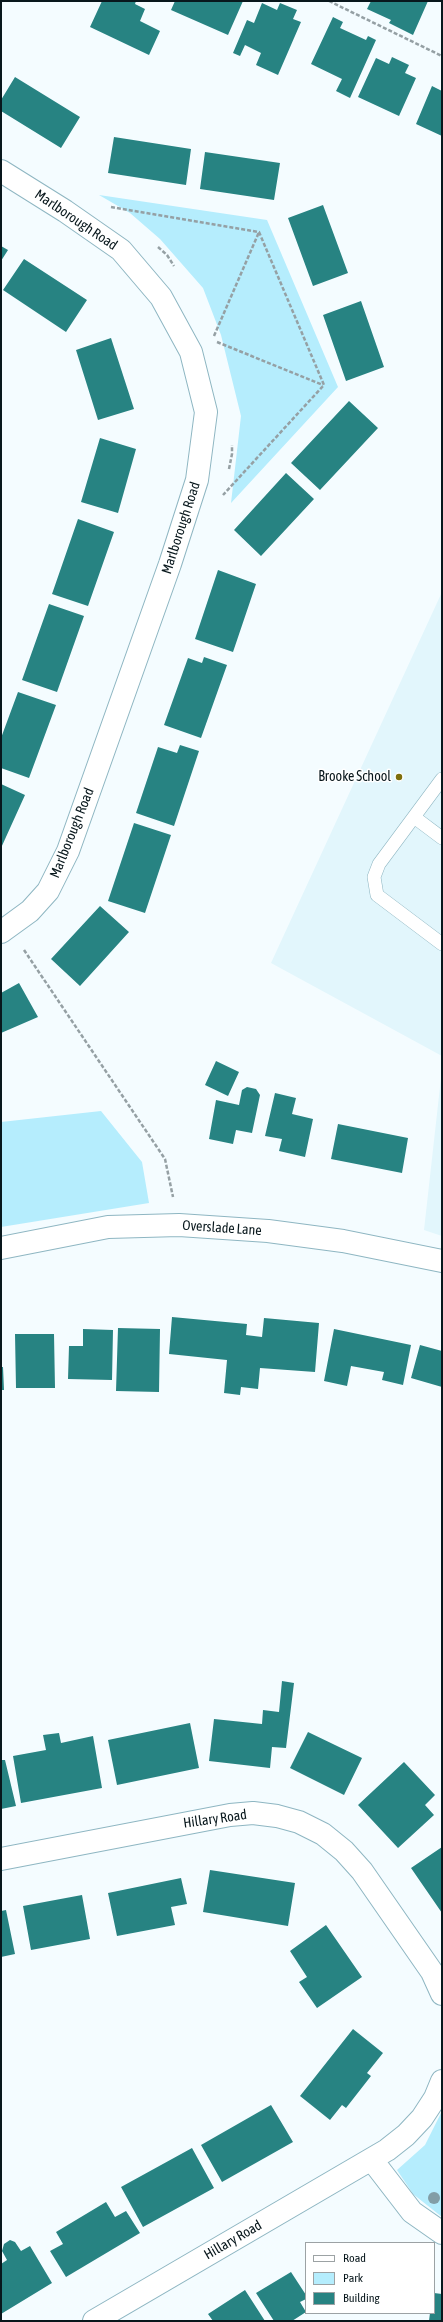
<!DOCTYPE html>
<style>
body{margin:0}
#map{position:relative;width:443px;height:2322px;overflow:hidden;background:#f4fcff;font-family:"Asap Condensed",sans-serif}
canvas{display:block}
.frame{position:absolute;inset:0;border:2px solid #08171c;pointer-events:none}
.legend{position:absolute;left:305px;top:2242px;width:130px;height:72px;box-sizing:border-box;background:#fff;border:1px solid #9ca2a4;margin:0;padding:5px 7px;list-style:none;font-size:12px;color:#08171c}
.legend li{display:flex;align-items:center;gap:8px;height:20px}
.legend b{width:20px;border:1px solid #9ca2a4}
</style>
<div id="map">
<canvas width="443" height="2322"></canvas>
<div class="frame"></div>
<ul class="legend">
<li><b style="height:5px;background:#fff"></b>Road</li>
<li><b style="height:11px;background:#b5edfd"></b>Park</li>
<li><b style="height:11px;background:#278382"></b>Building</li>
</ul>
</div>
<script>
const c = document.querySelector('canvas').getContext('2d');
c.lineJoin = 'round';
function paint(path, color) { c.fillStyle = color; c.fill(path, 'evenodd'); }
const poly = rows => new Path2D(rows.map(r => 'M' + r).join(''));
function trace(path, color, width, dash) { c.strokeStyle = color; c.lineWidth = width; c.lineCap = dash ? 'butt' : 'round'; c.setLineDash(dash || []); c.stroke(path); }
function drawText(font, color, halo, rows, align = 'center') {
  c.font = font + ' "Asap Condensed",sans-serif'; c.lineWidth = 3; c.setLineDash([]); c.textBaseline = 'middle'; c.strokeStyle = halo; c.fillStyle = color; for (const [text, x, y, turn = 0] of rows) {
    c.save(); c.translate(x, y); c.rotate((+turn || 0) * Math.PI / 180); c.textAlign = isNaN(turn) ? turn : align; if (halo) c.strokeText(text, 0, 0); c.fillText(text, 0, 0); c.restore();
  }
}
const built = poly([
 [442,592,442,1056,271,963],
 [442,1069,442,1236,424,1230]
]);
const green = poly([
 [99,195,267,220,338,387,231,503,241,416,221,335,203,288,160,239,130,213],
 [101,1111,142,1162,149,1203,1,1227,1,1122],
 [442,2111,442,2217,413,2194,397,2170,425,2145]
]);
const building = poly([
 [102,1,136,1,135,4,145,9,140,21,160,31,149,55,90,27],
 [175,1,243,1,228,35,171,10],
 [371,1,428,1,413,35,389,23,391,20,367,9],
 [262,3,277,10,280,3,297,10,293,19,301,22,278,75,256,65,261,53,245,45,240,56,233,53,247,20,254,23],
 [333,17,343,22,340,28,366,40,368,36,376,40,350,98,336,91,342,79,311,64],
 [392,57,409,65,405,73,416,78,399,116,358,97,376,58,389,64],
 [15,77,80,117,61,148,1,111,1,100],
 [432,86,442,91,442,136,416,124],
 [114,137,191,149,186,185,108,173],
 [205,152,280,163,274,200,200,189],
 [323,205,348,273,313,286,288,218],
 [1,246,8,250,1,261],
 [24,259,87,300,66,332,3,290],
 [361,301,384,367,346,381,323,315],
 [111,338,134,409,98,420,76,350],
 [349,401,378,428,320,490,291,463],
 [100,438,136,449,118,513,81,502],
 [286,473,314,499,261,556,234,530],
 [78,519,114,532,88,606,52,594],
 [218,570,256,584,233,652,195,639],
 [49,604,84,616,57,692,22,680],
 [204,657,227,665,201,738,164,725,188,658,202,663],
 [18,692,56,705,29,778,1,768,1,738],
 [180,745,199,751,174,826,136,813,158,747,177,753],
 [1,784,25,795,1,848],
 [134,823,171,835,145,913,108,901],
 [100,906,129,932,80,986,51,959],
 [19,983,38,1017,1,1033,1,993],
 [216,1061,239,1072,228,1096,205,1085],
 [247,1087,256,1089,260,1095,252,1133,236,1130,233,1144,209,1139,216,1100,239,1105,242,1090],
 [275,1093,296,1098,292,1114,313,1119,305,1157,279,1151,282,1139,265,1136],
 [338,1124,408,1138,402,1173,331,1159],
 [172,1317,247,1324,246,1335,262,1337,264,1318,319,1323,315,1372,260,1368,258,1389,241,1387,240,1395,224,1393,227,1360,169,1354],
 [118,1328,160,1329,159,1392,116,1391],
 [83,1329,113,1330,112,1380,68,1379,69,1346,83,1346],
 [334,1329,411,1345,403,1385,382,1380,384,1372,351,1366,347,1386,324,1381],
 [15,1334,54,1334,55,1388,16,1388],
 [420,1345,442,1351,442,1387,411,1378],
 [1,1367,3,1367,4,1390,1,1390],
 [282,1681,294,1683,286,1748,272,1747,270,1768,209,1761,214,1719,262,1724,263,1710,279,1712],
 [190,1723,199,1768,117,1785,108,1740],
 [308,1732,362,1758,344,1795,290,1768],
 [59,1733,61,1743,93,1736,102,1788,21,1803,13,1756,46,1750,43,1735],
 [1,1760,5,1760,16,1806,1,1809],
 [404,1762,435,1795,425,1805,434,1815,398,1848,358,1805],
 [442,1847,442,1913,411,1868],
 [210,1870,295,1883,288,1926,203,1912],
 [181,1878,187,1904,171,1907,175,1925,117,1936,108,1893],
 [82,1895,90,1939,31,1950,23,1906],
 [6,1910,15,1954,1,1957,1,1911],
 [326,1925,362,1977,317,2008,299,1982,307,1977,290,1951],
 [353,2029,383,2053,367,2073,371,2076,346,2108,342,2105,330,2120,300,2096],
 [271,2105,293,2142,222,2182,201,2145],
 [192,2148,214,2188,143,2227,121,2187],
 [106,2202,115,2217,126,2211,140,2233,66,2277,50,2251,63,2244,56,2232],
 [10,2240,15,2242,21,2251,30,2246,52,2283,1,2314,1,2264,7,2260,2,2251,4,2244],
 [291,2272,306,2295,306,2299,300,2302,306,2312,292,2321,274,2321,256,2293],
 [245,2290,265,2321,213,2321,208,2314],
 [434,2293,442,2294,442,2321,429,2321,430,2313,434,2313]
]);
const path = poly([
 [329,1,442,56],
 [111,207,259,232,324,385,223,495],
 [158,247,167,255,174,266],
 [214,336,259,232],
 [217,342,323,385],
 [229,469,232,454,232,445],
 [24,950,165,1159,173,1197]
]);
const service = poly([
 [442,779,379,864,374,877,377,895,442,944],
 [414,817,442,838]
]);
const minor = poly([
 [1,171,65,211,121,250,161,297,191,352,206,412,197,480,170,564,68,851,48,891,30,911,1,932],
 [1,1248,108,1227,179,1225,268,1231,343,1241,442,1261],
 [1,1859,230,1815,253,1813,277,1816,299,1822,323,1834,344,1851,362,1871,432,1972,442,1994],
 [372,2160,412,2212,442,2233],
 [94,2321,387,2150,406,2135,422,2118,435,2098,442,2081]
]);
const trees = [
 [434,2198]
];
const markers = [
 [399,777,4,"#7d6e0b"]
];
const streetNames = [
 ["Marlborough Road",76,220,34],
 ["Marlborough Road",181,528,-72],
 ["Marlborough Road",72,833,-68],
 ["Overslade Lane",222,1228,4],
 ["Hillary Road",215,1819,-8],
 ["Hillary Road",233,2240,-30]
];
const poiNames = [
 ["Brooke School",391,777]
];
paint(built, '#e2f6fc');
paint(green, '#b5edfd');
paint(building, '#278382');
trace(service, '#8eb6c2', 14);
trace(minor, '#8eb6c2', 24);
trace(path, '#95a0a4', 2.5, [4, 2]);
trace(service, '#fff', 13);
trace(minor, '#fff', 22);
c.fillStyle = '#829ea6';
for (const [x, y] of trees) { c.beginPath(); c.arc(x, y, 6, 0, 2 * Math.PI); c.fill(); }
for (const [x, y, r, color] of markers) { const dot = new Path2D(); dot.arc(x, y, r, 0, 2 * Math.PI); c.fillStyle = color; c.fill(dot); trace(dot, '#fff', 1.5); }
drawText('14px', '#08171c', '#fff', streetNames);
drawText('14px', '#08171c', '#fff', poiNames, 'right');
</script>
